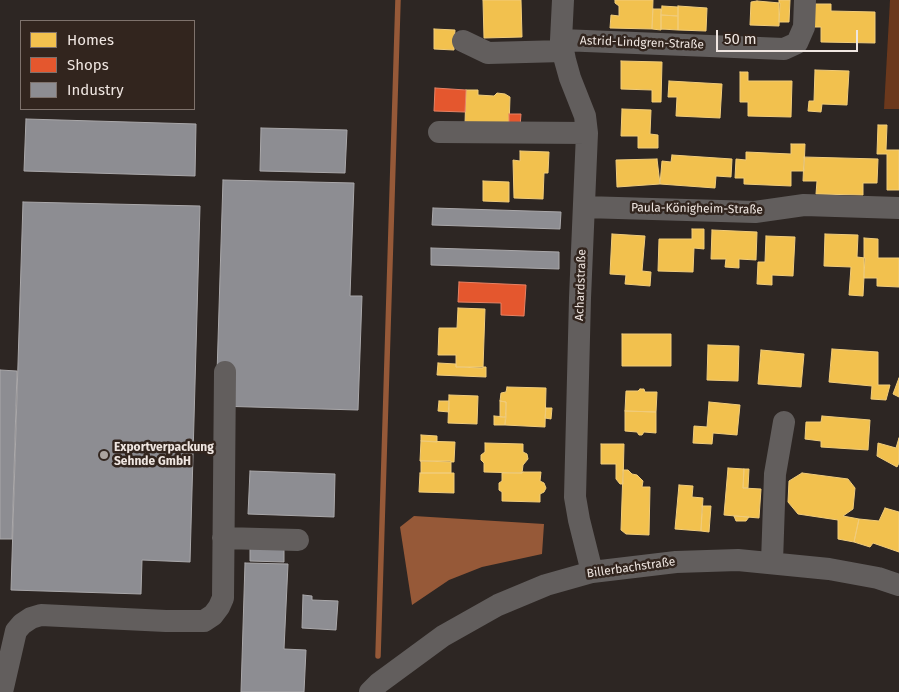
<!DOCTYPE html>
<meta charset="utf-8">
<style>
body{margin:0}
#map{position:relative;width:899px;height:692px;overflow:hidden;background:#2d2623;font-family:"Fira Sans",sans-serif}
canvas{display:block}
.legend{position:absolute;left:20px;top:20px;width:175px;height:90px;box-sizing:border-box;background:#32251e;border:1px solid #7e726c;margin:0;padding:6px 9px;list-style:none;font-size:15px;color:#efe6e1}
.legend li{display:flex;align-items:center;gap:10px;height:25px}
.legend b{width:25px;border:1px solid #7e726c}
.scale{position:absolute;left:716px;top:30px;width:142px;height:22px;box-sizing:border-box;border:2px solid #efe6e1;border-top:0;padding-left:6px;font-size:15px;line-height:18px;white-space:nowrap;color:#efe6e1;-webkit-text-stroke:4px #32251e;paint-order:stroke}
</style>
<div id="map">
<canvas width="899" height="692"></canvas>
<ul class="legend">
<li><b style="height:14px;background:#f2c14e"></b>Homes</li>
<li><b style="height:14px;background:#e4572e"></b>Shops</li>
<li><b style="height:14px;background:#8d8d92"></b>Industry</li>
</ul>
<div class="scale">50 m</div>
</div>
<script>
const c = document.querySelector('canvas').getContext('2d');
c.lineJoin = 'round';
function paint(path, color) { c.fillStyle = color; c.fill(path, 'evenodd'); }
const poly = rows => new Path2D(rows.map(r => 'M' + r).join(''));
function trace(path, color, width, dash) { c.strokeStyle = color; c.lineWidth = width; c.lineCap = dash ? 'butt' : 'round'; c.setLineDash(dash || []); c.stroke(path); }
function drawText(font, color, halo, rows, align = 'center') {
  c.font = font + ' "Fira Sans",sans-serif'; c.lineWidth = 5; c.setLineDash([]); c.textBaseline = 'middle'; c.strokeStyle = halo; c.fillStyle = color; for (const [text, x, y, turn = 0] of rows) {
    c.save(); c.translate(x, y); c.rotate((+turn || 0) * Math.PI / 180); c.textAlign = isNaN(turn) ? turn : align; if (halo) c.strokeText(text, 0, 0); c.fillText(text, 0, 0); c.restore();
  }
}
const green = poly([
 [890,0,899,0,899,109,884,109]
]);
const water = poly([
 [414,516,544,524,542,554,482,567,449,580,412,605,400,527]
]);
const homes = poly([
 [483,0,521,0,522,37,484,38,483,0],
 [615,0,653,0,652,29,610,28,611,15,619,16,619,6,615,3,615,0],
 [779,0,790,0,789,22,779,22,779,0],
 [757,1,780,3,779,26,750,25,751,2,757,1],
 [815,4,831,4,831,11,875,12,875,43,821,42,821,27,814,27,815,4],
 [662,6,678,7,678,16,661,15,662,6],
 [678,6,707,8,706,31,678,30,678,6],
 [653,9,661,9,661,30,652,29,653,9],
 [661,15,678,16,678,30,661,29,661,15],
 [434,29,455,30,454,50,434,49,434,29],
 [621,61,662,62,661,102,652,102,652,90,621,89,621,61],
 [815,70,849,71,847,105,822,104,821,112,808,111,809,101,814,101,815,70],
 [740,72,748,72,748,81,792,81,791,117,748,116,748,102,740,102,740,72],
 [669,81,722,84,720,118,676,116,677,97,668,97,669,81],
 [466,90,478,90,478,95,494,96,497,93,505,94,510,97,509,127,465,124,466,90],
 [622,109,651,110,650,134,658,135,658,148,638,148,638,136,621,136,622,109],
 [878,125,887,125,886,150,899,150,899,190,887,190,887,154,877,154,878,125],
 [791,144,805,144,804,171,791,171,791,186,744,184,744,178,735,178,736,159,746,160,746,152,791,154,791,144],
 [520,151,549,152,548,173,544,173,543,199,514,198,513,160,520,161,520,151],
 [672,155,732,159,731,177,716,176,715,188,660,184,662,161,671,162,672,155],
 [804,157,878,159,877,183,863,183,863,195,816,194,817,181,803,181,804,157],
 [657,159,660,184,617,187,616,160,657,159],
 [483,181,509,182,509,202,483,201,483,181],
 [692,229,704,229,704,249,694,248,693,272,658,271,659,239,692,239,692,229],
 [712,230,757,232,756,260,739,259,739,268,725,267,726,259,711,259,712,230],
 [612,234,645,236,642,271,651,272,650,286,625,284,626,275,610,274,612,234],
 [825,234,858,235,857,257,865,258,863,296,849,295,851,267,824,266,825,234],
 [766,236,795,237,793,276,772,275,772,285,757,284,758,262,765,262,766,236],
 [864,238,878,239,878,258,899,258,899,287,877,286,877,278,864,278,864,238],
 [458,308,485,309,483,368,456,367,456,355,438,355,439,328,457,328,458,308],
 [622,334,671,334,671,366,622,366,622,334],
 [708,345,739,346,738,381,707,380,708,345],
 [832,349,878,352,878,385,890,385,886,400,871,399,872,386,829,382,832,349],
 [761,350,804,354,801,387,758,384,761,350],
 [438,363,456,364,456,367,486,367,486,377,437,375,438,363],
 [899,378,899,397,893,394,899,378],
 [507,387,546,388,545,427,505,425,506,402,500,401,501,393,506,392,507,387],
 [640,389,644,389,645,392,657,392,656,412,625,411,626,391,638,391,640,389],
 [449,395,478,396,477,424,448,423,449,395],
 [439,401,449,401,449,412,438,411,439,401],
 [500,401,506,402,506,417,500,417,500,401],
 [709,402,740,405,737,435,713,433,712,444,693,443,694,426,707,427,709,402],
 [546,408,552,408,551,419,545,418,546,408],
 [625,411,656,412,656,433,644,432,642,435,639,435,637,432,625,431,625,411],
 [494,416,506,417,505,425,494,425,494,416],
 [822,416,870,420,868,450,821,447,821,441,805,439,806,422,821,422,822,416],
 [421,435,437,436,437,442,421,441,421,435],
 [899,438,899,463,897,467,877,456,878,443,896,448,899,438],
 [421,441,455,442,454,462,420,461,421,441],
 [485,443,523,444,523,452,527,454,528,459,523,465,522,473,484,472,484,463,481,460,481,455,485,452,485,443],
 [601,444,624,444,623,484,620,484,616,479,616,464,601,464,601,444],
 [421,461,451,461,451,473,421,473,421,461],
 [728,468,744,469,743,488,761,489,759,518,724,515,728,468],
 [744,469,749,469,748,488,743,488,744,469],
 [623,470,628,470,632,474,637,475,643,481,642,487,650,487,649,535,626,534,621,530,623,470],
 [523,472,541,472,540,481,544,483,546,488,544,492,540,494,540,502,502,501,502,492,499,490,499,483,502,481,502,473,522,473,523,472],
 [420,473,454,473,454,493,419,492,420,473],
 [802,473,848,479,855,488,853,509,843,516,859,519,854,542,838,539,838,520,798,514,788,502,789,481,802,473],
 [679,485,693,486,692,497,703,498,701,531,675,529,679,485],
 [702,506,711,506,709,532,701,531,702,506],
 [885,508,899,512,899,552,873,543,870,547,854,542,859,519,879,521,885,508],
 [734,516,749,517,746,521,736,521,734,516]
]);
const shops = poly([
 [435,88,466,90,465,112,434,111,435,88],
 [509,114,521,114,520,127,509,126,509,114],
 [459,282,526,285,524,316,501,315,501,303,458,302,459,282]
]);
const industry = poly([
 [26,119,196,124,195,176,24,171,26,119],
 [261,128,347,130,345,173,260,171,261,128],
 [223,180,354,183,350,296,362,296,358,410,216,406,223,180],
 [23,202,200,206,190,562,142,560,141,594,11,590,23,202],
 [433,208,561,212,560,229,432,225,433,208],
 [431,248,559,252,559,269,431,265,431,248],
 [0,370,17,371,12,539,0,539,0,370],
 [250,471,335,474,334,517,248,514,250,471],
 [250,544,284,545,284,562,250,561,250,544],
 [245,563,288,564,284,649,306,650,304,692,241,692,245,563],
 [303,595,312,596,312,600,338,601,336,630,302,628,303,595]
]);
const stream = poly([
 [378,656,398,0]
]);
const minor = poly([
 [563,0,561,40,565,60,570,78,585,116,587,133,580,298,575,497,579,520,592,572],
 [561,40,784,49,797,43,804,27,805,0],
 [463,41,488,53,563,51],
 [439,132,587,133],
 [584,207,755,212,804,205,899,208],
 [223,538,298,540],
 [772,562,775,474,784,422],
 [2,692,16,631,22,624,31,618,41,615,166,621,204,621,213,615,219,607,223,598,225,372],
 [370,692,379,683,443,636,498,605,546,585,592,572,676,562,738,560,829,569,878,578,899,585]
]);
const markers = [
 [104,455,5,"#aba39e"]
];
const streetNames = [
 ["Astrid-Lindgren-Straße",642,43,2],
 ["Paula-Königheim-Straße",697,209,1],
 ["Achardstraße",581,285,-88],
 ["Billerbachstraße",631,568,-8]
];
const poiNames = [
 ["Exportverpackung",114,448],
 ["Sehnde GmbH",114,462]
];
paint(green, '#6b381c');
paint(water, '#965938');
paint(homes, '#f2c14e');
trace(homes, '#f1cc7a', 1);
paint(shops, '#e4572e');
trace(shops, '#e78264', 1);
paint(industry, '#8d8d92');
trace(industry, '#aaa8aa', 1);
trace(stream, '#965938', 5.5);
trace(minor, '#625e5d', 22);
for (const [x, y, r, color] of markers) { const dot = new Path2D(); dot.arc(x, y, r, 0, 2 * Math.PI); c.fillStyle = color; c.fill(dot); trace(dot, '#32251e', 2); }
drawText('12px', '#efe6e1', '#32251e', streetNames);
drawText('bold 12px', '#efe6e1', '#32251e', poiNames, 'left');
</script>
